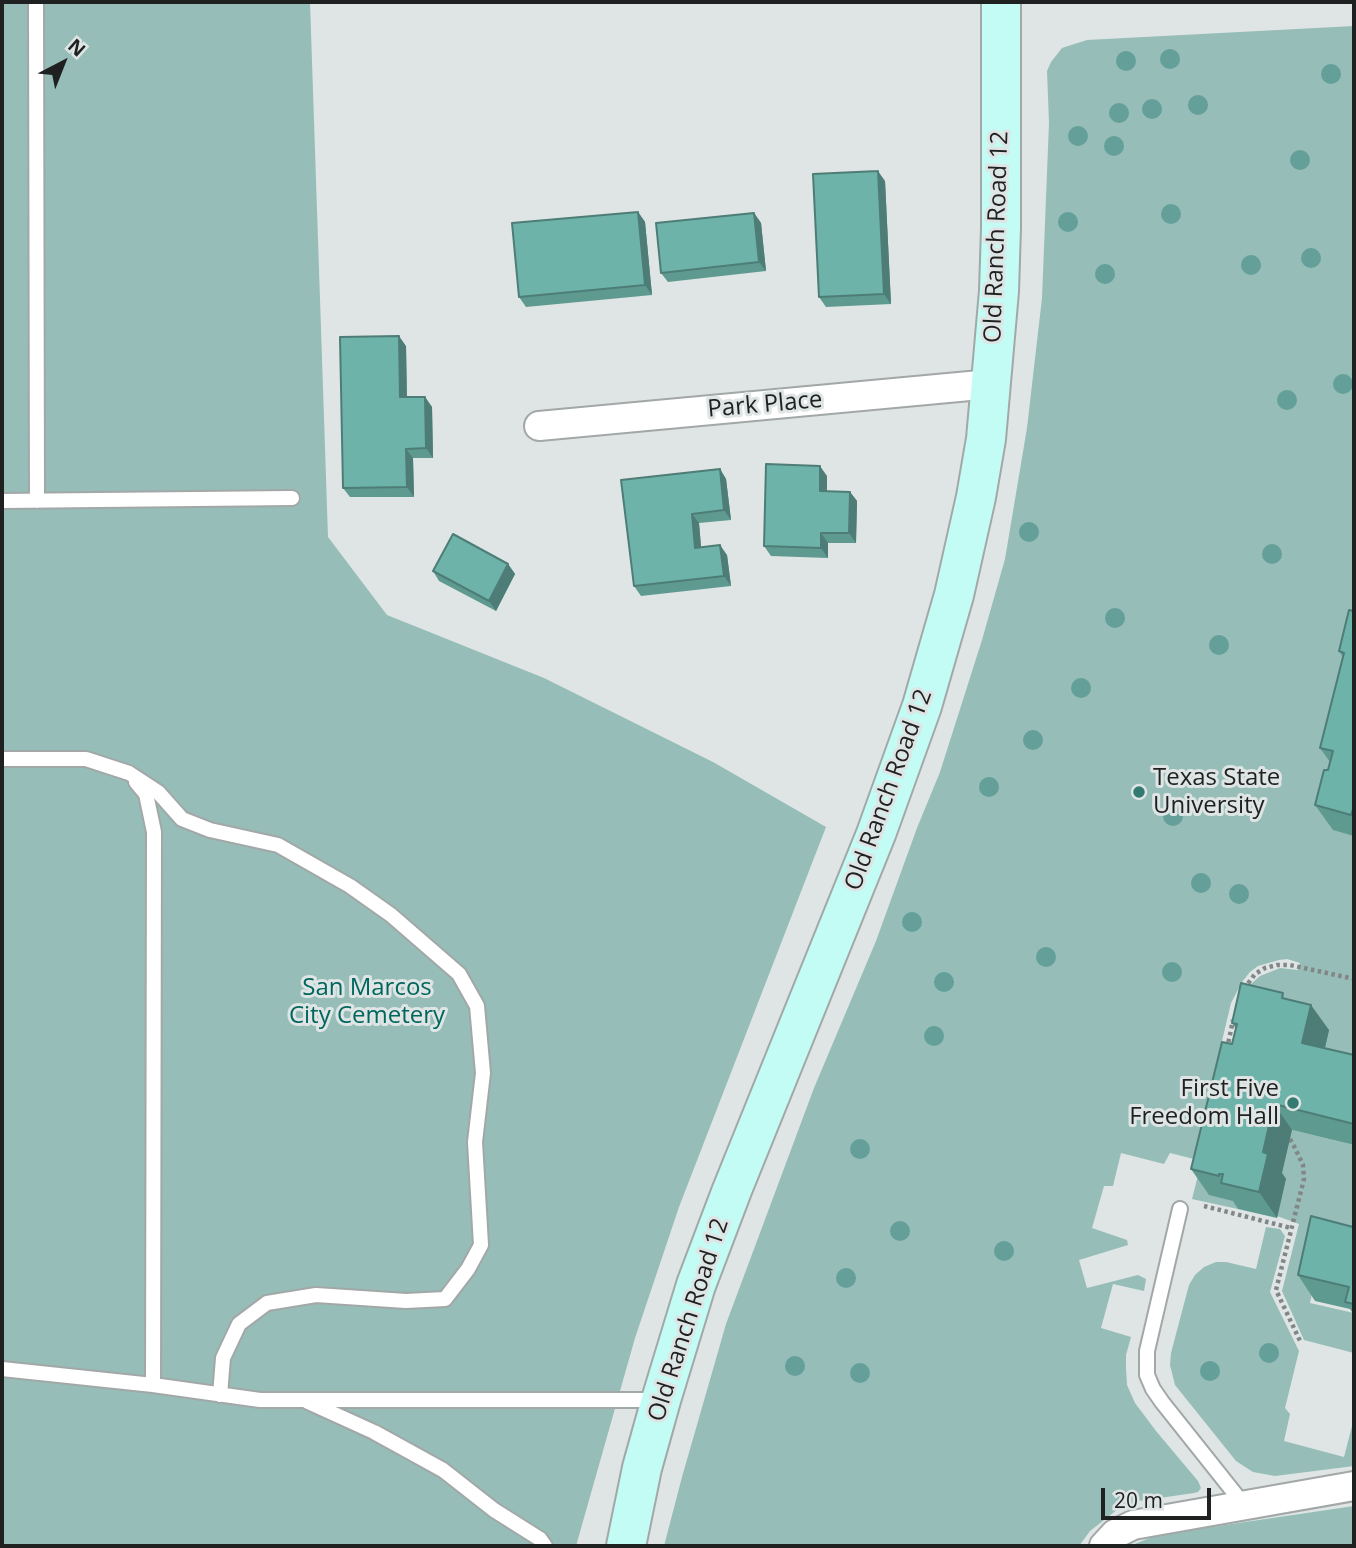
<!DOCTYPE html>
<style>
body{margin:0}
#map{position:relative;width:1356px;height:1548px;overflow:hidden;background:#dee5e4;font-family:"Open Sans",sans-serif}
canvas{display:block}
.frame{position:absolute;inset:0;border:4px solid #1f2121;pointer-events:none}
.north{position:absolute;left:28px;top:28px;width:70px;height:70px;-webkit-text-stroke:5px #dee5e4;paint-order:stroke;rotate:42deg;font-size:19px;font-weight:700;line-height:28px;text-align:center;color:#1f2121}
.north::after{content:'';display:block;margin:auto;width:24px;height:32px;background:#1f2121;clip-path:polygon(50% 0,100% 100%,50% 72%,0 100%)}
.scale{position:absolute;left:1101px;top:1488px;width:110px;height:32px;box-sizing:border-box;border:4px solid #1f2121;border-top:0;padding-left:9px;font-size:21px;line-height:24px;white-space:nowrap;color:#1f2121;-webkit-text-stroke:5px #dee5e4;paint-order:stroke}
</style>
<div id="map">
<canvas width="1356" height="1548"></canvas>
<div class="frame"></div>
<div class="north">N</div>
<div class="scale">20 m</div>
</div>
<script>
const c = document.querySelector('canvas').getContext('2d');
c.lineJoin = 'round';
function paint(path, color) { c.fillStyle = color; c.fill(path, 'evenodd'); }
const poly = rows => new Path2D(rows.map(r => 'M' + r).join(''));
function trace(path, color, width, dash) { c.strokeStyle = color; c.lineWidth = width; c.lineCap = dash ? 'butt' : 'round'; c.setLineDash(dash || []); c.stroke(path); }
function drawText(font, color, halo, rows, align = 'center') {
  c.font = font + ' "Open Sans",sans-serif'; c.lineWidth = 6; c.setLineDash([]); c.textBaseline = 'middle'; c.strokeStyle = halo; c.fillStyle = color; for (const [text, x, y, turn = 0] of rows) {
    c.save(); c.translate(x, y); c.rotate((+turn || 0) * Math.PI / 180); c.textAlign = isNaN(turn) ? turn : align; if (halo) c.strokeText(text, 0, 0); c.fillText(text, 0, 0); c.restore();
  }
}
const green = poly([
 [2,2,310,2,328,537,387,615,544,678,713,762,826,827,679,1207,635,1338,576,1546,2,1546],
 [1354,26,1354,1077,1320,1069,1236,1202,1238,1209,1192,1199,1244,995,1251,984,1260,976,1280,968,1298,970,1300,963,1287,959,1279,960,1258,966,1250,972,1242,982,1231,1003,1194,1159,1170,1153,1164,1164,1121,1153,1113,1186,1104,1186,1092,1228,1127,1240,1128,1245,1079,1260,1087,1288,1138,1275,1146,1279,1144,1291,1113,1284,1101,1328,1131,1337,1126,1355,1126,1368,1127,1385,1135,1403,1156,1431,1198,1481,1201,1488,1198,1492,1194,1493,1139,1501,1118,1509,1090,1531,1079,1546,664,1546,682,1477,726,1324,814,1088,876,941,917,828,940,772,982,640,1005,559,1027,428,1042,298,1049,123,1047,71,1051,62,1062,48,1087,40],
 [1292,1130,1354,1145,1354,1248,1325,1236,1310,1303,1354,1313,1354,1353,1304,1340,1282,1291,1299,1224,1277,1216,1286,1180,1281,1178],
 [1266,1227,1280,1229,1285,1236,1270,1292,1299,1351,1285,1408,1290,1414,1284,1441,1344,1457,1352,1426,1354,1427,1354,1466,1275,1476,1253,1472,1236,1461,1175,1385,1170,1365,1171,1353,1189,1285,1195,1275,1204,1267,1216,1262,1226,1262,1256,1269],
 [1354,1506,1354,1546,1130,1546,1157,1535]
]);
const path = poly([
 [1244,989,1255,974,1265,968,1277,965,1290,965,1354,979],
 [1227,1049,1233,1020],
 [1290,1139,1295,1148,1303,1165,1304,1179,1276,1290,1301,1343],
 [1204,1206,1291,1228]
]);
const lane = poly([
 [36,2,37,501],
 [2,501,292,498],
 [2,759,86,759,129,773,158,792,182,819,210,830,278,845,350,886,391,915,459,974,477,1006,483,1073,475,1142,481,1245,468,1269,445,1299,406,1301,316,1295,267,1303,239,1324,223,1358,220,1395],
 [136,782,146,794,154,832,153,1385],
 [1180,1209,1147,1351,1147,1375,1153,1389,1162,1402,1244,1505],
 [2,1369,153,1385,260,1400,660,1400],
 [308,1402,374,1432,443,1470,494,1510,540,1539,545,1546]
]);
const street = poly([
 [539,426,991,384],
 [1104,1546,1115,1534,1133,1525,1354,1486]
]);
const secondary = poly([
 [626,1546,642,1468,661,1400,696,1285,732,1190,876,834,922,706,954,595,976,497,986,439,999,291,1001,228,1001,2]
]);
const trees = [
 [1170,59],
 [1126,61],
 [1331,74],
 [1198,105],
 [1152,109],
 [1119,113],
 [1078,136],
 [1114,146],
 [1300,160],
 [1171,214],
 [1068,222],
 [1311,258],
 [1251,265],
 [1105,274],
 [1343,384],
 [1287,400],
 [1029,532],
 [1272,554],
 [1115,618],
 [1219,645],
 [1081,688],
 [1033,740],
 [989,787],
 [1173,816],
 [1201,883],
 [1239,894],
 [912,922],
 [1046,957],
 [1172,972],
 [944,982],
 [934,1036],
 [860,1149],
 [900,1231],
 [1004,1251],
 [846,1278],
 [1269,1353],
 [795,1366],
 [1210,1371],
 [860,1373]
];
const wall = poly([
 [885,181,891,304,826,307,819,297],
 [638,212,645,222,652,295,526,307,519,297],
 [754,213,761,223,766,271,668,282,661,273],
 [406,346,407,397,425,397,432,407,433,458,413,458,414,497,350,497,343,488],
 [720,469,726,479,731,520,699,523,701,547,727,555,731,586,641,596,634,586],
 [827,476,827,491,850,492,857,501,856,543,828,543,828,558,771,556,764,546],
 [508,564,515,574,496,611,439,581,433,571],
 [1354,611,1354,836,1333,830,1315,805,1330,762,1320,748,1343,657,1339,651],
 [1287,999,1329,1030,1325,1048,1354,1055,1354,1145,1292,1130,1282,1173,1286,1179,1277,1218,1238,1209,1233,1201,1209,1195,1191,1169,1232,1044,1236,1029,1232,1023],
 [1354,1220,1354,1315,1350,1309,1315,1301,1298,1275,1353,1227]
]);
const shadedWall = poly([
 [878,171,885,181,891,304,884,294],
 [638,212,645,222,652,295,645,285],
 [754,213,761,223,766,271,759,262],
 [399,336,406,346,407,407,400,397],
 [425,397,432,407,433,458,426,448],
 [406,449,413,458,414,497,407,487],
 [820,466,827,476,827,501,820,491],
 [720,469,726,479,731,520,724,510],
 [850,492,857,501,856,543,849,533],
 [692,514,699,523,702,558,695,548],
 [821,533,828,543,828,558,821,548],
 [720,545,727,555,731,586,724,576],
 [508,564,515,574,496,611,489,601],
 [1311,1005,1329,1030,1320,1069,1302,1043],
 [1274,1104,1292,1130,1282,1173,1286,1179,1277,1218,1259,1192,1263,1152]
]);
const building = poly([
 [878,171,884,294,819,297,813,174,878,171],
 [638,212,645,285,519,297,512,223,638,212],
 [754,213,759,262,661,273,656,223,754,213],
 [399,336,400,397,425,397,426,448,406,449,407,487,343,488,340,337,399,336],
 [766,464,820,466,820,491,850,492,849,533,821,533,821,548,764,546,766,464],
 [720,469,724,510,692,514,695,548,720,545,724,576,634,586,621,480,720,469],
 [453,534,508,564,489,601,433,571,453,534],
 [1349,610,1354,611,1354,809,1353,809,1351,815,1315,805,1324,770,1328,770,1333,751,1320,748,1344,653,1339,651,1349,610],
 [1241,983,1283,993,1282,998,1311,1005,1302,1043,1354,1055,1354,1124,1274,1104,1263,1152,1268,1154,1259,1192,1221,1183,1223,1174,1219,1174,1219,1176,1191,1169,1222,1042,1232,1044,1237,1024,1232,1023,1241,983],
 [1311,1216,1353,1227,1354,1220,1354,1304,1345,1302,1349,1287,1298,1275,1311,1216]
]);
const markers = [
 [1139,792,7,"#337a71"],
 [1293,1103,7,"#337a71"]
];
const streetNames = [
 ["Old Ranch Road 12",997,237,-88],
 ["Park Place",765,405,-5],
 ["Old Ranch Road 12",889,790,-70],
 ["Old Ranch Road 12",689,1320,-72]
];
const poiNames = [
 ["Texas State",1153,778],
 ["University",1153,806],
 ["First Five",1279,1089,"right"],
 ["Freedom Hall",1279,1117,"right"]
];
const parkNames = [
 ["San Marcos",367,988],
 ["City Cemetery",367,1016]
];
paint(green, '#96bdb7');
trace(lane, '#a2a8a7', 18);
trace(street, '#a2a8a7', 32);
trace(secondary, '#a2a8a7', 42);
trace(path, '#828686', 4.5, [3.5, 3.5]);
trace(lane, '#fff', 14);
trace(street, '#fff', 28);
trace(secondary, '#c3fbf5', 38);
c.fillStyle = '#649f9a';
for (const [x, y] of trees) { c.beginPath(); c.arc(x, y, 10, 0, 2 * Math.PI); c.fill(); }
paint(wall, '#5f9a91');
paint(shadedWall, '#4d7d76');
paint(building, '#6eb3a9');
trace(building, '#4d7d76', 2);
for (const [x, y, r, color] of markers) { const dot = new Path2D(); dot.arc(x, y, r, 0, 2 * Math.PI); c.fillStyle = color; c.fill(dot); trace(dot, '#dee5e4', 2.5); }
drawText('24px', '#1f2121', '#dee5e4', streetNames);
drawText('24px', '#1f2121', '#dee5e4', poiNames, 'left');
drawText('24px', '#01665d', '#dee5e4', parkNames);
</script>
